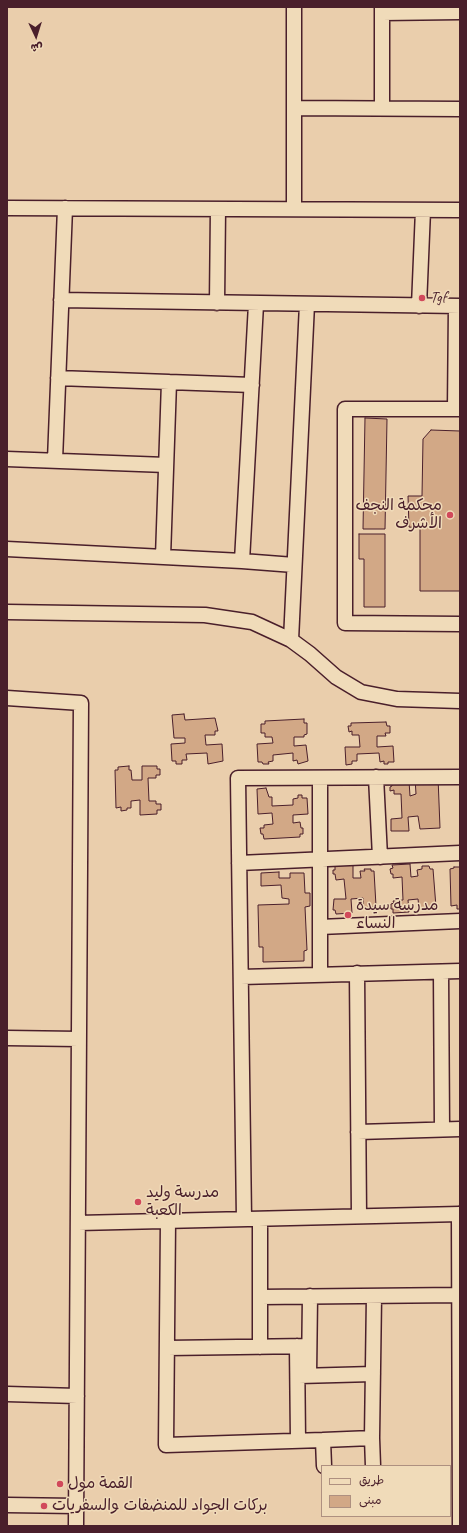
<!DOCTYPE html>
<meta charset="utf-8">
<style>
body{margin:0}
#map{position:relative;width:467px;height:1533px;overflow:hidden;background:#eaceac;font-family:Caveat,"Playpen Sans Arabic",sans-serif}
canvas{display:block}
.frame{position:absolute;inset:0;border:8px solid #4a1f2b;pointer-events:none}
.legend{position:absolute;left:321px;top:1465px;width:130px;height:52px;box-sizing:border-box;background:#f0dbb9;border:1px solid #ae9080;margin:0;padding:5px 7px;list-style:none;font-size:12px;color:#4a1f2b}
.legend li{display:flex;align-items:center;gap:8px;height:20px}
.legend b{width:20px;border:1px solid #ae9080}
.north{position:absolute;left:16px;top:16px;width:40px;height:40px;-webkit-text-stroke:3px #f0dbb9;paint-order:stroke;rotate:176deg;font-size:11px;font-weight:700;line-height:16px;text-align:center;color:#4a1f2b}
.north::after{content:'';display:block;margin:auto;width:14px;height:18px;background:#4a1f2b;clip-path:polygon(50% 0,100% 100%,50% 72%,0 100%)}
</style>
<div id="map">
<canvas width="467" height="1533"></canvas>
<div class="frame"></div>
<ul class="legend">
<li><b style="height:5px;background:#f0dbb9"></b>طريق</li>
<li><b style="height:11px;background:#d2a886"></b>مبنى</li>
</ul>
<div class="north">ش</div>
</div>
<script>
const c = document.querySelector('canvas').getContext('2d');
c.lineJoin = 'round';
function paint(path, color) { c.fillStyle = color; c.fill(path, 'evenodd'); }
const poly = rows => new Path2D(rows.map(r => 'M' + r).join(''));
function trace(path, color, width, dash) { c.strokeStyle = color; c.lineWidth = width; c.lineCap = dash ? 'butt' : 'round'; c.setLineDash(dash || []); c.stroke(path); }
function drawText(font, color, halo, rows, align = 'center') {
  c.font = font + ' Caveat,"Playpen Sans Arabic",sans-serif'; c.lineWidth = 3; c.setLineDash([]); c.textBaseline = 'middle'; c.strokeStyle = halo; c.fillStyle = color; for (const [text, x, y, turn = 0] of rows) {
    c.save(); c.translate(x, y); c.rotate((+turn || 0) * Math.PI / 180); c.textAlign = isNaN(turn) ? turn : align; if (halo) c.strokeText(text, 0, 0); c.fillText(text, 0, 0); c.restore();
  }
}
const building = poly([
 [365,418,387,419,385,529,363,529,365,418],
 [431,430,460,431,460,591,420,591,420,528,409,527,408,496,422,496,423,439,431,430],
 [359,534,385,534,385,607,364,607,364,559,359,559,359,534],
 [184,714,185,720,215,718,218,731,215,731,215,735,205,735,206,745,222,744,223,761,208,764,207,753,186,754,187,760,182,760,182,764,176,764,176,761,172,761,171,744,185,743,185,738,174,738,172,715,184,714],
 [304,719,304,723,307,723,307,734,304,735,304,737,294,737,294,746,306,745,308,761,298,764,297,760,293,761,293,753,273,755,273,761,268,762,269,764,263,764,262,762,258,762,257,744,273,743,272,737,265,737,265,733,261,733,261,724,265,724,265,721,304,719],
 [386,722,387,726,390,726,390,733,385,733,386,736,377,736,377,747,393,746,394,762,388,762,388,764,384,764,384,761,380,762,379,753,357,754,357,761,352,761,352,764,346,765,345,747,360,747,359,735,352,735,352,731,349,732,348,726,351,726,351,723,386,722],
 [129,766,129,770,131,770,132,780,142,780,142,766,157,766,157,769,160,769,160,775,156,775,156,778,148,778,149,801,156,801,156,804,161,804,161,810,157,810,157,814,140,815,140,800,131,801,131,808,127,808,127,810,121,811,121,807,116,808,115,770,118,770,118,767,129,766],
 [438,777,440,828,420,829,418,816,408,817,409,831,391,831,391,819,402,818,401,794,394,794,394,790,390,791,390,787,392,786,392,782,409,781,410,796,416,794,415,778,438,777],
 [266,788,269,797,272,797,272,806,293,805,293,799,298,798,298,795,302,795,302,798,307,798,308,814,293,815,293,823,300,822,301,828,303,828,303,834,300,834,300,837,264,839,263,834,261,834,260,828,264,828,264,825,273,824,272,813,258,814,257,789,266,788],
 [353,864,353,878,361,878,360,871,365,871,364,869,371,869,371,871,374,871,376,906,366,909,366,907,363,907,363,898,351,899,352,913,336,914,335,910,333,910,334,899,346,899,344,879,336,880,335,874,333,874,333,870,335,870,335,865,353,864],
 [410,864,411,877,418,876,417,870,422,869,422,866,429,866,430,869,433,869,436,907,419,908,418,899,408,900,409,912,393,913,393,909,391,909,391,904,394,903,393,901,403,900,402,877,393,878,393,874,391,874,390,869,393,868,392,865,410,864],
 [454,867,460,867,460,909,457,909,457,905,451,906,450,869,454,868,454,867],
 [279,872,279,878,290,878,290,873,304,873,305,893,310,893,310,906,305,907,307,950,304,951,304,961,263,962,263,947,259,947,258,905,289,904,289,899,282,898,281,885,261,886,261,873,279,872]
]);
const minor = poly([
 [294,7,294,209],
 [382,7,382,108],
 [382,13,460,12],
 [294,108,460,109],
 [7,208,460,210],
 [61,300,460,306],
 [217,303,218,209],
 [419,306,423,210],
 [58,378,252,385],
 [455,409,456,306],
 [460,409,345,409,345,623,460,624],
 [7,459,166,465],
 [55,460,65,208],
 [7,549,242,561,294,565],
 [163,557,169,382],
 [242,561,256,304],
 [7,612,205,615,252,622,291,640,310,654,336,677,361,692,397,699,460,701],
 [291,640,307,304],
 [7,698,81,703,76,1526],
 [376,777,380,857],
 [239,863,460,853],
 [320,927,460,921],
 [441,972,442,1129],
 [357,973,359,1216],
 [320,974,320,778],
 [241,977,460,971],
 [7,1038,79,1039],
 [358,1132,460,1129],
 [459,1214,460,1526],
 [244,1219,238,778,460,777],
 [168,1221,166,1445,323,1440],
 [78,1223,460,1214],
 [260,1297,459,1295],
 [297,1346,298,1441],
 [260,1347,260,1219],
 [167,1348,309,1346],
 [309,1375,310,1296],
 [299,1376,373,1374],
 [7,1394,77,1396],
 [372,1438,374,1296],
 [324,1466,323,1440,372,1438,373,1466],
 [7,1505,76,1506]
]);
const markers = [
 [422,298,4,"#d1495b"],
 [450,515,4,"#d1495b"],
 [348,915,4,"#d1495b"],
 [138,1202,4,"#d1495b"],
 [60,1484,4,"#d1495b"],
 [44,1506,4,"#d1495b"]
];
const poiNames = [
 ["Tgf",430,298],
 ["محكمة النجف",442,506,"right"],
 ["الأشرف",442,524,"right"],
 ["مدرسة سيدة",356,906],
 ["النساء",356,924],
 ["مدرسة وليد",146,1193],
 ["الكعبة",146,1211],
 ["القمة مول",68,1484],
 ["بركات الجواد للمنضفات والسفريات",52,1506]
];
paint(building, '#d2a886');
trace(building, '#4a1f2b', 1);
trace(minor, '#4a1f2b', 17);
trace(minor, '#f0dbb9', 14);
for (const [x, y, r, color] of markers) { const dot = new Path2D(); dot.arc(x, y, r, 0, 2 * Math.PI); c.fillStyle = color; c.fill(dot); trace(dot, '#f0dbb9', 1.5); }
drawText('16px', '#4a1f2b', '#f0dbb9', poiNames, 'left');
</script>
